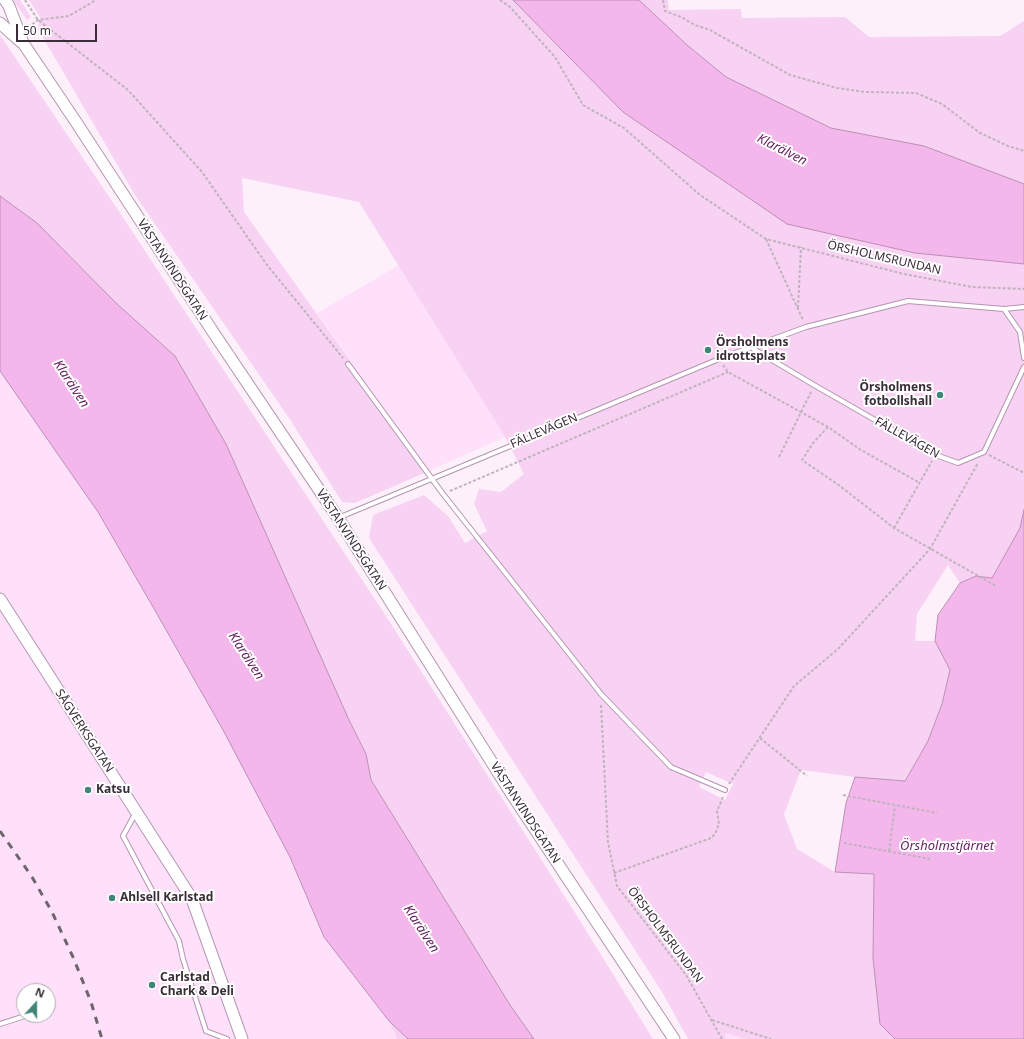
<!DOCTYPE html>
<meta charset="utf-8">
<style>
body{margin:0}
#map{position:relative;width:1024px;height:1039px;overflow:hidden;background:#fdf0fb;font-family:"Noto Sans",sans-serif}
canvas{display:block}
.north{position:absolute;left:16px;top:983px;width:40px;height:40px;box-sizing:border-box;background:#fff;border:1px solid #b0abaf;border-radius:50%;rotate:21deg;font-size:11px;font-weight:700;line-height:16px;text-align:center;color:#392d37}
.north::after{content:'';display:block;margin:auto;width:14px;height:18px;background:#408579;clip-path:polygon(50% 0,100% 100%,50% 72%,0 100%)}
.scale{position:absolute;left:16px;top:24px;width:81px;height:18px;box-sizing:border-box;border:2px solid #392d37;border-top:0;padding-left:5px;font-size:12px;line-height:14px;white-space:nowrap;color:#392d37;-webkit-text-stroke:3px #fff;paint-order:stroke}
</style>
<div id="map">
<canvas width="1024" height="1039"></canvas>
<div class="north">N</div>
<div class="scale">50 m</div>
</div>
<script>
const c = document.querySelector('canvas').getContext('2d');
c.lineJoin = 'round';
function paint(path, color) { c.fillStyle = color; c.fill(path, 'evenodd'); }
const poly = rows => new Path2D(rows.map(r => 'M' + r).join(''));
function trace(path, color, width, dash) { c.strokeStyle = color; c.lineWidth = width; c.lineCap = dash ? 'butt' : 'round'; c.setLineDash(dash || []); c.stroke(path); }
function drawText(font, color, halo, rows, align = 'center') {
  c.font = font + ' "Noto Sans",sans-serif'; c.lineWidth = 4; c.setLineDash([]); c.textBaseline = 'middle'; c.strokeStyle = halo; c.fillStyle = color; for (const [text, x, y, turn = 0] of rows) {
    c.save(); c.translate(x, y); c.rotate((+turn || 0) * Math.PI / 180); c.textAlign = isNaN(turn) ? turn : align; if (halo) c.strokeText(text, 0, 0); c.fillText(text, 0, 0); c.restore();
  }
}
const built = poly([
 [399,265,505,437,429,471,317,313],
 [0,371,98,512,223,730,290,857,324,937,389,1021,397,1039,0,1039],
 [24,991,48,991,48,1015,24,1015],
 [723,1033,746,1039,726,1039]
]);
const green = poly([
 [13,0,20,0,31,17,27,20],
 [29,0,513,0,623,112,915,253,1024,264,1024,510,1020,528,992,578,976,576,960,583,948,565,917,614,915,641,935,641,950,670,942,704,928,741,904,781,855,777,801,770,784,814,797,849,835,872,874,874,873,958,880,1024,895,1039,746,1039,724,1033,726,1039,688,1039,662,992,369,538,373,515,424,495,448,516,465,543,487,531,474,504,479,489,501,492,524,474,505,437,359,202,242,178,244,212,429,471,355,503,342,502,289,418,135,195,38,29,40,17],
 [706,772,733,784,725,800,699,787],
 [639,0,668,0,669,10,741,9,742,18,845,17,869,37,1000,36,1024,21,1024,184,924,146,831,128,726,77,687,45],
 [0,35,118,210,384,613,574,911,653,1039,534,1039,510,1005,371,780,366,754,349,720,226,444,175,356,116,303,37,223,0,196],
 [389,1021,408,1039,397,1039]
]);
const water = poly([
 [513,0,639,0,687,45,726,77,831,128,924,146,1024,184,1024,264,915,253,787,224,623,112,513,0],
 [0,196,37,223,116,303,175,356,226,444,349,720,366,754,371,780,510,1005,534,1039,408,1039,389,1021,324,937,290,857,223,730,153,607,98,512,0,371,0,196],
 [1024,510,1024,1039,895,1039,880,1024,873,958,874,874,835,872,846,803,855,777,905,781,928,741,942,704,950,670,935,641,938,615,960,583,976,576,992,578,1020,528,1024,510]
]);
const path = poly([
 [25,0,38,20,128,90,202,172,267,265,343,358],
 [500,0,510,7,555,57,583,105,624,128,700,195,766,239,904,274,972,287,1024,289],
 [663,0,665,11,681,17,695,25,710,30,790,75,837,88,865,92,916,93,942,104,980,133,1008,146,1024,151],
 [28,25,30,26,38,20,69,16,96,0],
 [766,239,803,320],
 [798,308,801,247],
 [723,365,728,372,828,427,861,450,920,483],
 [828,427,813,443,802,460,840,486,894,528,996,586],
 [989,455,1024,473],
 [779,457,811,392],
 [450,491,728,372],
 [894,528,932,461],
 [601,705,608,842,617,886,686,975,722,1039],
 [760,738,807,776],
 [729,784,794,686,838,649,930,549,978,463],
 [843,795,937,813],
 [844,843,930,859],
 [889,851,895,806],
 [614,873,711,838,715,834,719,824,717,811,723,797],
 [712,1020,771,1039]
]);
const service = poly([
 [1004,309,1020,332,1024,358],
 [752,348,814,385,936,455,958,463,984,452,1024,367],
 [348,364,443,494,601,694,671,767,725,790],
 [338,518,719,359,806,327,908,301,1004,309,1024,307],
 [135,814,123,836,179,941,183,959,206,1031,227,1039],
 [0,1024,28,1015]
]);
const tertiary = poly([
 [5,0,9,6,23,43,76,122,215,335,338,518,513,796,674,1039],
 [0,23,21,42],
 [0,599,192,899,242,1039]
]);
const rail = poly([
 [0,831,32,877,52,912,73,957,91,1002,102,1039]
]);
const markers = [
 [708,350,4,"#408579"],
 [940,395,4,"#408579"],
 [88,790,4,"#408579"],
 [112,898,4,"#408579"],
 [152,985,4,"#408579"]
];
const streetNames = [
 ["ÖRSHOLMSRUNDAN",884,258,13],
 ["VÄSTANVINDSGATAN",172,270,57],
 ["FÄLLEVÄGEN",544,431,-23],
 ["FÄLLEVÄGEN",907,438,29],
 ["VÄSTANVINDSGATAN",351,540,57],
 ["SÅGVERKSGATAN",84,731,57],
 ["VÄSTANVINDSGATAN",525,813,57],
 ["ÖRSHOLMSRUNDAN",665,935,53]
];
const poiNames = [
 ["Örsholmens",716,343],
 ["idrottsplats",716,357],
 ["Örsholmens",932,388,"right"],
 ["fotbollshall",932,402,"right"],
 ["Katsu",96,790],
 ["Ahlsell Karlstad",120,898],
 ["Carlstad",160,978],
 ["Chark & Deli",160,992]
];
const waterNames = [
 ["Klarälven",782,150,27],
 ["Klarälven",71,384,57],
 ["Klarälven",246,656,57],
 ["Örsholmstjärnet",947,846],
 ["Klarälven",421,929,57]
];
paint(built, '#ffe0fa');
paint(green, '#f8d2f2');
paint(water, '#f4b7eb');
trace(water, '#bc8eb5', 1);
trace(service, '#b396af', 6);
trace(tertiary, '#b396af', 13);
trace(path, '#c0b3be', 2, [3, 2]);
trace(service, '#fff', 4);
trace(tertiary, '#fff', 11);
trace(rail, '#70646e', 3, [7, 7]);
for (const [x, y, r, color] of markers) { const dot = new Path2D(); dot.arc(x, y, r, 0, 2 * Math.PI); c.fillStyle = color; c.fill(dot); trace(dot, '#fff', 1.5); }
drawText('12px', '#392d37', '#fff', streetNames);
drawText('bold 12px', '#392d37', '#fff', poiNames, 'left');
drawText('italic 13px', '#631f5e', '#fff', waterNames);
</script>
